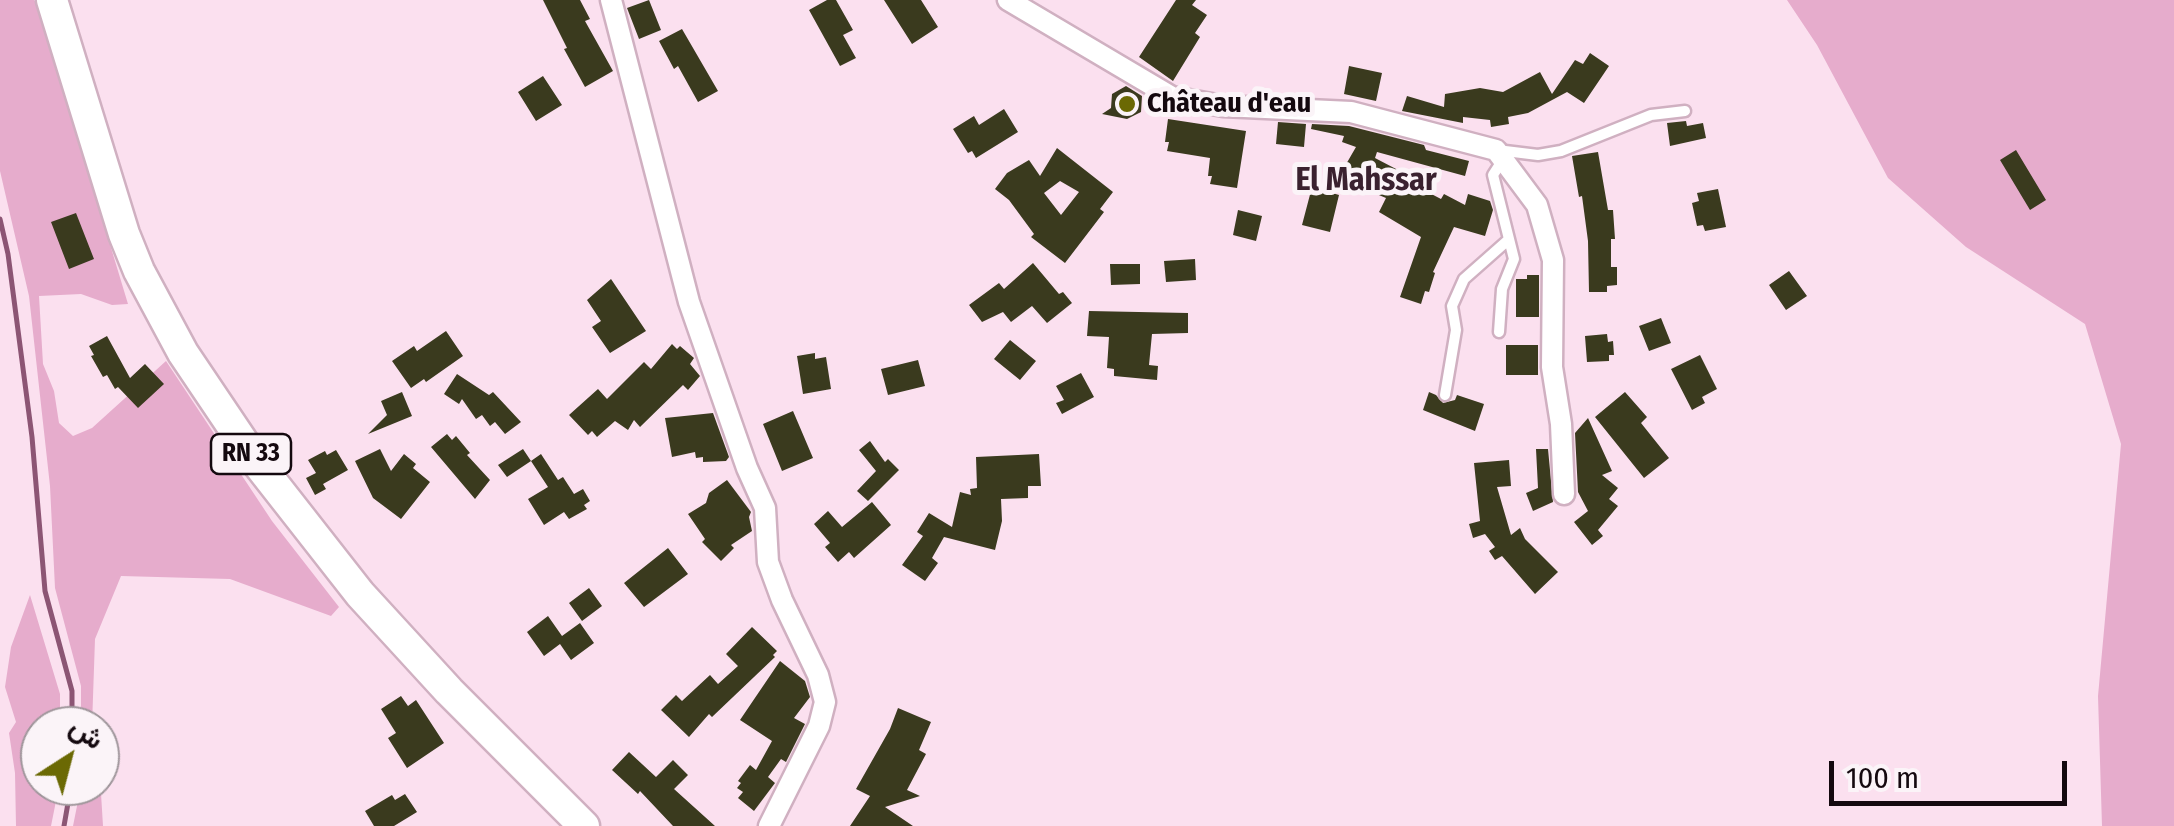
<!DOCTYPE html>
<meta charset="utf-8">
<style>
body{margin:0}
#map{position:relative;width:2174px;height:826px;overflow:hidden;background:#fbe0ef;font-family:"Fira Sans Condensed",Vazirmatn,sans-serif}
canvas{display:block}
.north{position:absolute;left:20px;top:706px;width:100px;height:100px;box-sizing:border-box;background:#fbf4f8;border:2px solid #9f969b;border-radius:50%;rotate:36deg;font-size:28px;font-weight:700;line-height:40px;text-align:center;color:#14090f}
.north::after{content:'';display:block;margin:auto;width:35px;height:45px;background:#6b6904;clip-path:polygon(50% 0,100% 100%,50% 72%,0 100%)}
.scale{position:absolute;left:1829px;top:761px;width:238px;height:45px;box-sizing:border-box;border:5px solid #14090f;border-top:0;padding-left:12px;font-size:30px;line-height:35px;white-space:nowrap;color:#14090f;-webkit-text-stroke:8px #fbf4f8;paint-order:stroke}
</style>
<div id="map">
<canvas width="2174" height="826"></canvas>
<div class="north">ش</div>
<div class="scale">100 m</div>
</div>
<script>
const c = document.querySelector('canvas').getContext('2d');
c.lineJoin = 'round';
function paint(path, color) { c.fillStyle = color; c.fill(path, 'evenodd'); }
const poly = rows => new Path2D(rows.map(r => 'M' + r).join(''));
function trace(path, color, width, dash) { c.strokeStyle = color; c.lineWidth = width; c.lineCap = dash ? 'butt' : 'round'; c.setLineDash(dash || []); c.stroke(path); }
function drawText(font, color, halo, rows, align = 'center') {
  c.font = font + ' "Fira Sans Condensed",sans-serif'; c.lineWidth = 10; c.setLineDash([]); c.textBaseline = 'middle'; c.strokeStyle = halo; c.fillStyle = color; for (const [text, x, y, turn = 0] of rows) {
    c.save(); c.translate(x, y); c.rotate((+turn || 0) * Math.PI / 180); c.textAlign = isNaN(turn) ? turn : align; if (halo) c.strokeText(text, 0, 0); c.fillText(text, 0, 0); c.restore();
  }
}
const green = poly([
 [0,0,34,0,37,3,128,304,112,305,81,294,39,296,43,364,54,391,59,423,73,436,92,428,166,361,272,521,339,607,331,616,230,579,121,576,95,639,92,726,81,726,81,686,55,588,50,486,29,296,0,171],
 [1787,0,2174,0,2174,826,2102,826,2098,696,2121,444,2085,324,1966,247,1888,178,1817,45],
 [30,595,60,694,60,726,40,726,40,786,59,786,51,826,16,826,15,773,9,733,16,722,5,687,11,647],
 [100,777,103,826,73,826,81,786,100,786]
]);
const stream = poly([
 [0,219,8,254,32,437,45,591,72,691,72,726],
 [64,826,71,786]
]);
const building = poly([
 [543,0,580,0,590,19,585,21,613,71,585,87,564,49,567,48],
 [649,0,661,30,639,39,627,8],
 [827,0,836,0,853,30,843,35,856,58,840,66,809,10],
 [884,0,921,0,938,27,912,44],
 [1176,0,1196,0,1192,5,1207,15,1195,33,1200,37,1173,81,1139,57],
 [682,29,718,91,698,102,678,66,674,69,659,41],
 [1590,53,1609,66,1584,103,1567,92,1528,113,1508,117,1509,124,1491,127,1490,120,1463,117,1463,123,1402,111,1407,96,1444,107,1445,94,1480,88,1503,92,1540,72,1552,94,1575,60,1583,64],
 [1349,66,1382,73,1376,101,1344,94],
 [543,76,562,105,536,121,518,92],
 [1126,86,1142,96,1141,112,1127,119,1102,114,1111,108,1112,94],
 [1004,109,1018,132,976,158,972,151,968,153,953,129,974,116,979,125],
 [1168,119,1246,131,1237,188,1210,184,1212,176,1208,176,1210,158,1167,151,1169,142,1165,142],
 [1686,121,1687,126,1703,123,1706,138,1670,146,1667,123],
 [1278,122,1306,124,1304,147,1276,144],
 [1312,124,1349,126,1424,145,1426,150,1469,161,1465,176,1377,152,1375,158,1419,181,1416,186,1441,199,1444,194,1465,205,1468,194,1490,201,1493,210,1485,236,1454,227,1433,272,1435,273,1429,292,1425,291,1421,304,1400,297,1421,237,1379,212,1386,198,1343,180,1348,168,1345,166,1356,147,1342,142,1344,136,1311,129],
 [1057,148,1113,192,1100,209,1104,212,1065,263,1031,237,1034,234,1009,200,995,189,1007,173,1029,160,1040,176],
 [1060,181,1079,192,1061,215,1044,193],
 [2016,150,2046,200,2030,210,2000,160],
 [1598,152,1608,210,1613,210,1615,239,1611,239,1611,267,1617,267,1617,285,1607,286,1607,292,1589,292,1588,241,1582,196,1579,197,1572,156],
 [1312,187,1339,195,1330,232,1302,225],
 [1718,189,1726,227,1705,231,1703,225,1697,226,1692,203,1699,201,1697,193],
 [1238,210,1262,216,1256,241,1233,235],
 [76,213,94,259,69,269,51,222],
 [1195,259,1196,280,1166,282,1164,261],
 [1033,263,1059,294,1063,292,1072,303,1047,323,1032,306,1011,322,1003,312,982,322,969,305,999,283,1004,289],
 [1110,264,1140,264,1140,284,1111,285],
 [1789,271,1807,296,1786,310,1769,285],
 [1527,275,1539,275,1539,317,1516,317,1516,279,1527,279],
 [611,279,646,331,610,353,592,327,601,321,587,300],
 [1089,311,1188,313,1188,333,1152,334,1149,365,1158,366,1157,380,1114,376,1114,369,1107,368,1109,337,1087,336],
 [1661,318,1671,343,1649,351,1639,326],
 [446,331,463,356,426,382,424,379,411,388,392,361,414,346,417,351],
 [1607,334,1608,342,1613,341,1614,355,1609,355,1609,361,1587,362,1585,336],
 [107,336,130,378,145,364,164,384,138,408,118,387,115,389,107,375,103,377,91,356,94,355,89,346],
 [1010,340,1036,361,1020,380,994,359],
 [672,344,677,349,680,346,694,358,690,364,700,376,688,390,683,385,640,427,634,420,628,430,615,421,597,437,592,431,588,435,569,415,598,389,607,399,644,362,651,369],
 [1506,345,1538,345,1538,375,1506,375],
 [815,353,815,359,826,357,831,389,803,394,797,356],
 [1700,355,1717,389,1702,397,1705,403,1692,410,1671,369],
 [918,360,925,386,888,395,881,369],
 [1081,373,1094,397,1062,414,1056,403,1064,400,1056,386],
 [457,374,489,395,493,392,521,422,505,434,495,422,490,426,482,415,476,419,462,399,459,404,444,394],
 [402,392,412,416,368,434,387,415,381,401],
 [1429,392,1436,395,1443,403,1455,400,1457,395,1484,404,1475,431,1423,410],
 [1625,392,1647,417,1641,423,1669,458,1644,478,1595,417],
 [793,411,813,458,782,471,763,424],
 [713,413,729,457,726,461,703,462,703,457,696,458,695,452,672,457,665,418],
 [1588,418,1612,471,1602,475,1618,488,1609,499,1618,506,1598,530,1603,536,1592,545,1574,522,1588,511,1578,492,1575,433],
 [447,434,452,440,456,436,470,453,467,455,490,480,475,499,431,447],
 [870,441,885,462,888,459,899,470,868,501,857,491,876,471,859,450],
 [380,449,391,471,404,454,416,464,413,468,430,482,401,519,373,498,355,461],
 [523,449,531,461,541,454,558,480,563,477,574,494,583,489,590,501,584,505,587,509,569,519,564,512,544,525,528,499,548,487,531,461,507,477,498,465],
 [1536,449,1548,449,1553,502,1533,511,1526,493,1538,488],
 [336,450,348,470,323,484,326,489,315,495,306,478,316,473,308,460,325,451,327,455],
 [1039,454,1041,486,1028,486,1028,498,1001,499,1002,521,995,550,944,537,932,558,938,563,925,581,902,565,923,536,917,532,929,513,952,527,960,492,971,495,970,489,977,488,976,457],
 [1509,460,1511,486,1497,487,1511,535,1520,528,1525,539,1558,572,1535,594,1502,556,1495,560,1489,551,1495,547,1485,534,1473,538,1469,524,1480,521,1474,463],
 [727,480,751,512,749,517,752,531,731,545,734,548,721,561,702,542,705,539,688,514,706,503,709,493],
 [872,502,891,525,854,558,849,552,838,562,825,547,830,543,814,524,828,511,842,527],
 [668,548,688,574,644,607,624,583],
 [589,588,602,606,582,621,569,603],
 [548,616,562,636,580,623,594,643,571,660,560,644,544,656,527,632],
 [752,627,777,651,773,655,775,657,712,717,709,714,689,737,661,710,676,695,682,701,710,675,718,684,738,666,726,654],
 [780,661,805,681,810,697,794,718,805,724,786,762,781,759,768,777,775,783,754,811,738,798,743,792,737,788,741,783,738,781,750,765,756,770,772,741,740,720],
 [401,696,408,706,416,700,444,743,407,768,388,738,396,733,381,709],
 [898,708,931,722,919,750,926,754,907,790,920,796,885,807,913,826,850,826,870,796,856,789,890,729],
 [629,752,656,777,673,760,688,775,674,789,715,826,673,826,640,791,638,794,612,770],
 [405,794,417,812,394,826,374,826,365,811,392,795,395,800]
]);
const lane = poly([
 [1497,150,1538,155,1561,151,1651,115,1685,111],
 [1499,332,1502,289,1514,259,1493,175,1504,158],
 [1445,395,1456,330,1452,306,1464,279,1507,241]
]);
const street = poly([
 [611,0,689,302,747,468,765,508,768,562,782,600,818,675,825,702,819,726,769,826],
 [1008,0,1172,97,1223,106,1351,112,1496,150,1537,205,1553,260,1552,367,1561,424,1564,494]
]);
const primary = poly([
 [52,0,124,234,139,271,183,353,255,460,360,594,449,691,584,826]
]);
const markers = [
 [1127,104,10,"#6b6904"]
];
const shields = [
 [251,454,80]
];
const shieldNames = [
 ["RN 33",251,454]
];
const poiNames = [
 ["Château d'eau",1147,104]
];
const quarterNames = [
 ["El Mahssar",1366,181]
];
paint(green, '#e6accc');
trace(stream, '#8c5574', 5);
paint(building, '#3a3a1e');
trace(lane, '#d0b0c1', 15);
trace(street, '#d0b0c1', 25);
trace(primary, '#d0b0c1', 35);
trace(lane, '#fff', 10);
trace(street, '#fff', 20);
trace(primary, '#fff', 30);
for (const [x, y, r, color] of markers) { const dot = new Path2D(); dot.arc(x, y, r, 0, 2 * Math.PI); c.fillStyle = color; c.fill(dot); trace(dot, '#fbf4f8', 4); }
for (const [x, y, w] of shields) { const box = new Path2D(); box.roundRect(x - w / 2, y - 20, w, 40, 8); c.fillStyle = '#fbf4f8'; c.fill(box); trace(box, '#14090f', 2.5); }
drawText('bold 25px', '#14090f', null, shieldNames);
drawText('bold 28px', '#14090f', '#fbf4f8', poiNames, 'left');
drawText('bold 32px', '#3a212f', '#fbf4f8', quarterNames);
</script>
